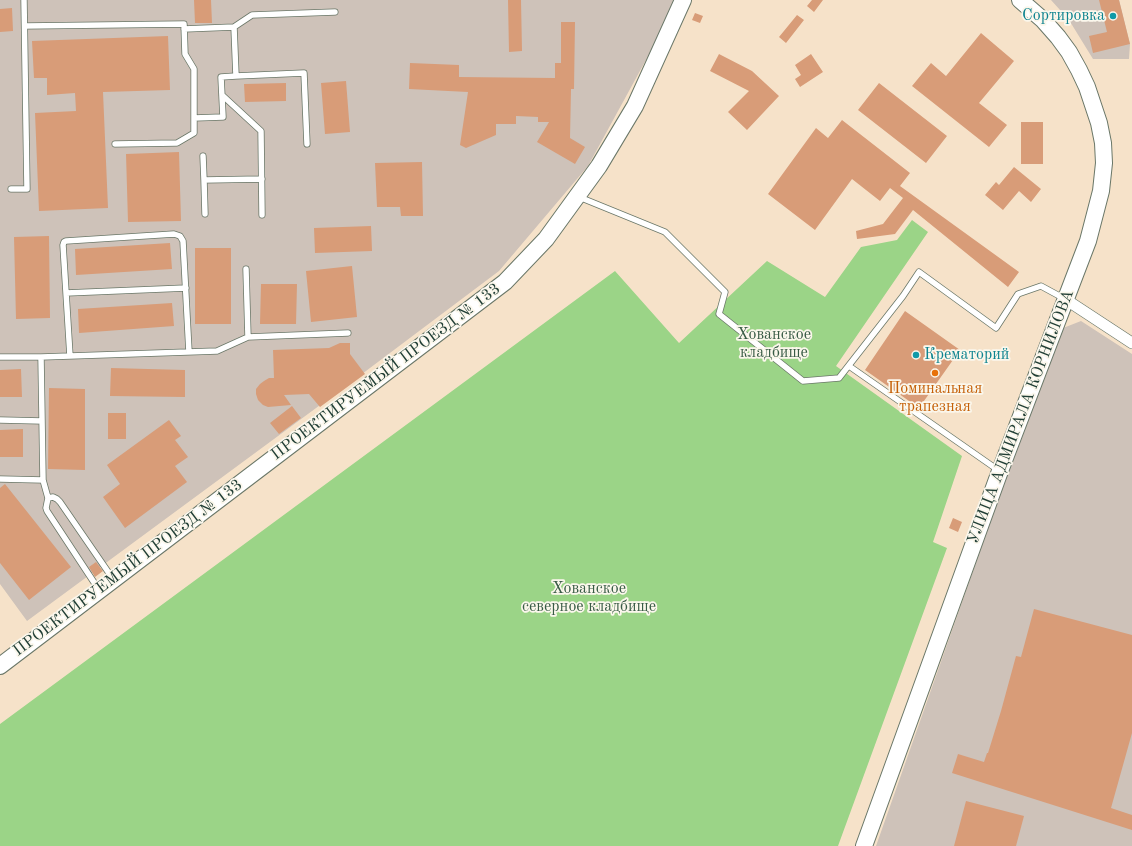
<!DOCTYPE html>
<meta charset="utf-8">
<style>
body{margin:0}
canvas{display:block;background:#f6e2c9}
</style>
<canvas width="1132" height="846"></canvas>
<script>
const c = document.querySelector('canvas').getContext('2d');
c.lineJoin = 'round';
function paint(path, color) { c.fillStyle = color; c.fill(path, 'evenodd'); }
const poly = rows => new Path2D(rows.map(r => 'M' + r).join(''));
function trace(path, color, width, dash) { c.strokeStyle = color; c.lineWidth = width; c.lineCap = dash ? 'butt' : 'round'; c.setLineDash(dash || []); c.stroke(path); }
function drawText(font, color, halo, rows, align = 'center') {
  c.font = font + ' "Old Standard TT",serif'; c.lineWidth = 3.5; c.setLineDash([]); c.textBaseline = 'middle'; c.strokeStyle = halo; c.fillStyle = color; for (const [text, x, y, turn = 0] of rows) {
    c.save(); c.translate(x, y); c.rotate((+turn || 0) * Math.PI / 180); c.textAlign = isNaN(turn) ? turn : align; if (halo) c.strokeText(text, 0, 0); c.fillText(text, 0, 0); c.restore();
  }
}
const industrial = poly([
 [0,0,677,0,653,47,588,166,499,271,350,383,27,621,0,584],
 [1051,0,1119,0,1130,44,1129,59,1093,59,1069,20],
 [1081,321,1132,354,1132,846,876,846,1058,330]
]);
const green = poly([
 [912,220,928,232,836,366,962,456,933,542,947,548,838,846,0,846,0,724,615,271,679,343,767,261,825,297,861,247,897,240]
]);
const building = poly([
 [194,0,211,0,212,23,195,23],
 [508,0,521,0,522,51,509,52],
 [812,0,823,0,814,12,807,6],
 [1099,0,1119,0,1130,44,1093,53,1089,36,1107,32],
 [12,8,13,31,0,32,0,9],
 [695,13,703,16,700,23,692,20],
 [797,15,804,20,786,43,779,37],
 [561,22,575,22,574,89,571,89,570,138,585,147,575,164,537,142,549,122,538,122,538,117,516,116,516,124,496,124,496,135,466,148,460,145,468,92,409,89,410,63,459,65,459,77,555,78,555,63,561,63],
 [981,33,1014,61,979,103,1007,125,989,147,912,86,931,63,946,76],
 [168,36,170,90,103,92,108,208,39,211,35,113,76,111,75,93,47,95,47,78,34,78,32,41],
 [719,54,752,71,779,96,747,130,728,112,749,91,710,71],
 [811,54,823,72,800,87,795,79,801,75,795,65],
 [346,81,350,132,325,134,321,83],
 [286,83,286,101,245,102,244,84],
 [879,83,947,136,926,163,858,110],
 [842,120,910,173,900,186,1019,272,1008,287,913,210,895,234,857,239,856,231,883,224,903,198,890,188,880,201,852,179,815,230,768,194,816,128,828,138],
 [1021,122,1043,122,1043,164,1021,164],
 [179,152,181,221,128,222,126,154],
 [422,162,423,216,401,216,400,207,377,207,375,163],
 [1014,167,1041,189,1031,202,1019,191,1003,210,985,195,996,182,999,185],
 [371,226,372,251,315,253,314,228],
 [49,236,50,318,16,319,14,237],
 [170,243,172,269,76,275,75,249],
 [195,248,231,248,231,324,195,324],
 [352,266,357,317,311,322,306,271],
 [261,284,297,284,296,324,260,324],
 [172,303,174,326,79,333,78,309],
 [905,311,960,350,919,408,865,370],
 [340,343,350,343,350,354,365,374,320,407,309,394,284,395,291,405,268,407,263,405,258,400,256,394,256,389,260,384,264,381,269,378,274,378,273,350,329,348],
 [111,368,185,370,185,397,110,396],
 [21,369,22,397,0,397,0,370],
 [49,388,85,389,85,470,48,469],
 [292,406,301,418,279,434,270,423],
 [108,413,126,413,126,439,108,439],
 [169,420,181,436,175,440,188,457,175,466,187,482,125,528,103,497,120,484,107,465],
 [23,429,23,457,0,457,0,430],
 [5,484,71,567,29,600,0,563,0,488],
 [953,518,962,522,958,532,949,528],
 [96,562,103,571,95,577,89,567],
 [1034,609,1132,635,1132,733,1111,808,1132,815,1132,830,952,773,958,754,984,762,987,753,988,753,1001,711,1016,656,1021,657],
 [966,801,1024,816,1016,846,954,846]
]);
const lane = poly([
 [25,26,184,24,185,54,194,69,194,133,177,143,115,144],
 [234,27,252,15,335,12],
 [184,29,234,27,236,76,221,77,223,117,194,118],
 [236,76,304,73,307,144],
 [222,95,261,131,262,215],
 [203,156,204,180],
 [11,189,27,189,24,0],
 [579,197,665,232,725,292,719,314,803,381,839,378,903,296,919,272,996,328,1018,294,1041,286,1065,299],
 [205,214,204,180,262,179],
 [246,269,248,337],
 [66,293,186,288],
 [70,356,63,245,64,242,66,241,174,234,180,236,183,241,189,352],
 [0,357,41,357,217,351,248,337,348,333],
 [41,357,43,480,48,498,46,508,47,511,99,590],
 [849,366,998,470],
 [0,420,42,421],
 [0,479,43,480],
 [48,498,53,497,57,499,60,502,113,579]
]);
const street = poly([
 [1065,299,1132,343]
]);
const secondary = poly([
 [0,666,505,282,546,239,599,166,635,106,683,0],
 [864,846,1000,471,1088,241,1101,191,1104,163,1103,143,1099,123,1087,87,1079,70,1069,52,1058,37,1043,20,1020,0]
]);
const markers = [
 [1113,16,4,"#0f9aa8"],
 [916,355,4,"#0f9aa8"],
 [935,373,4,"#e8710a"]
];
const cultureNames = [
 ["Сортировка",1105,16],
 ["Крематорий",924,355,"left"]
];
const parkNames = [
 ["Хованское",774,335],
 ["кладбище",774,353],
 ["Хованское",589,589],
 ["северное кладбище",589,607]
];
const streetNames = [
 ["ПРОЕКТИРУЕМЫЙ ПРОЕЗД № 133",386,372,-37],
 ["УЛИЦА АДМИРАЛА КОРНИЛОВА",1021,417,-69],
 ["ПРОЕКТИРУЕМЫЙ ПРОЕЗД № 133",128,568,-37]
];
const foodNames = [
 ["Поминальная",935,389],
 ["трапезная",935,407]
];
paint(industrial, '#cec2b9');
paint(green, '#9bd487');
paint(building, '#d89c78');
trace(lane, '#6a7768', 7);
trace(street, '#6a7768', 12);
trace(secondary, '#6a7768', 18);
trace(lane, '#fff', 5.5);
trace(street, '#fff', 11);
trace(secondary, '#fff', 16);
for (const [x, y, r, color] of markers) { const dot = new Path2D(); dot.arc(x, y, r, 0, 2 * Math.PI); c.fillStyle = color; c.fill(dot); trace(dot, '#fbf7ec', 1.5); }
drawText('16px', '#0d838f', '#fbf7ec', cultureNames, 'right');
drawText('16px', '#385b45', '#fbf7ec', parkNames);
drawText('16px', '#1f3d34', '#fbf7ec', streetNames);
drawText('16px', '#c56008', '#fbf7ec', foodNames);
</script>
